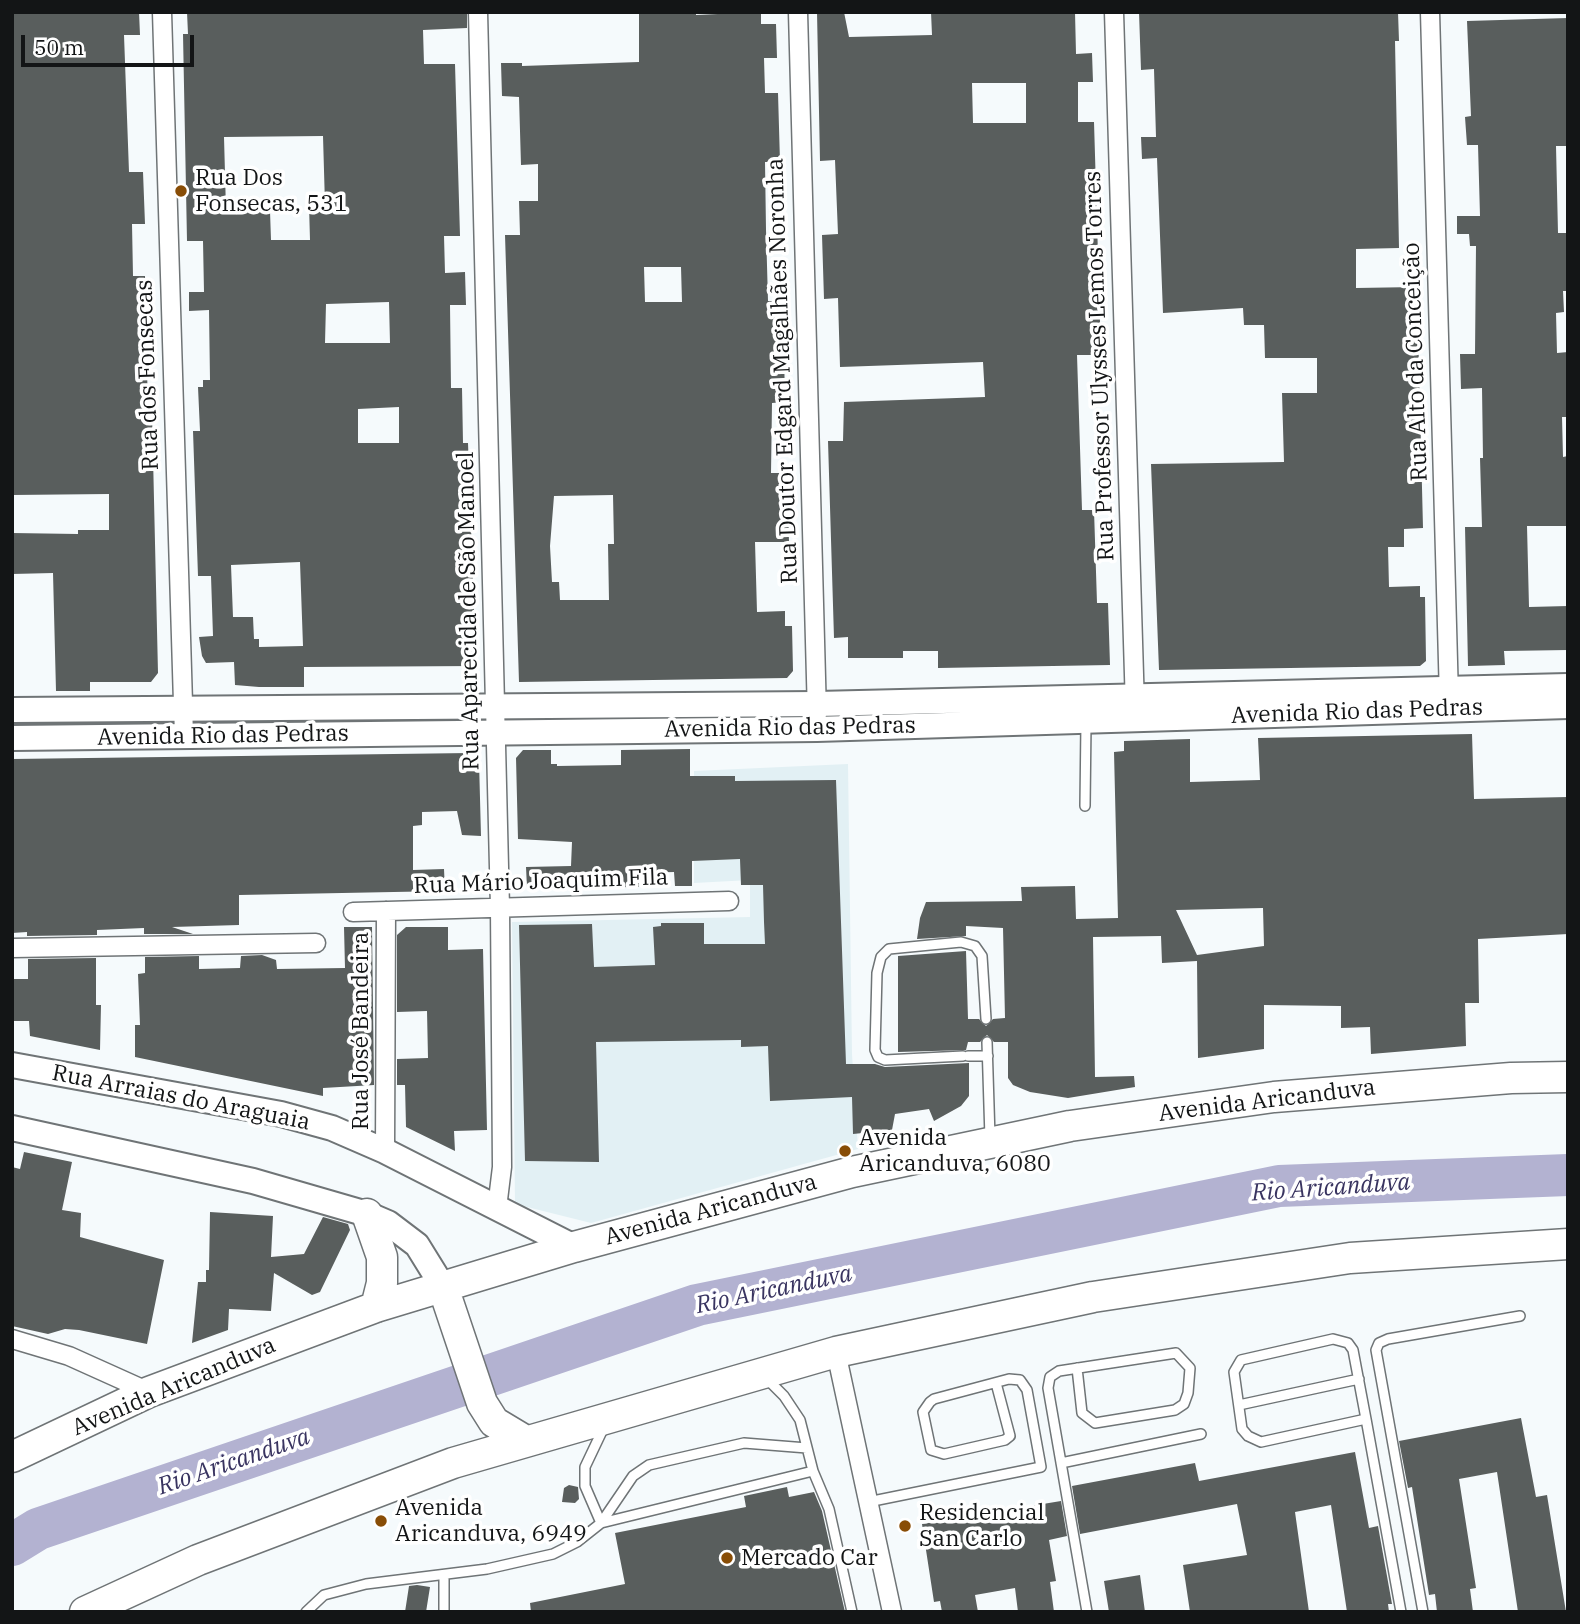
<!DOCTYPE html>
<meta charset="utf-8">
<style>
body{margin:0}
#map{position:relative;width:1580px;height:1624px;overflow:hidden;background:#f5fafc;font-family:"IBM Plex Serif",serif}
canvas{display:block}
.frame{position:absolute;inset:0;border:14px solid #131516;pointer-events:none}
.scale{position:absolute;left:21px;top:35px;width:173px;height:32px;box-sizing:border-box;border:4px solid #131516;border-top:0;padding-left:9px;font-size:21px;line-height:24px;white-space:nowrap;color:#131516;-webkit-text-stroke:5px #fff;paint-order:stroke}
</style>
<div id="map">
<canvas width="1580" height="1624"></canvas>
<div class="frame"></div>
<div class="scale">50 m</div>
</div>
<script>
const c = document.querySelector('canvas').getContext('2d');
c.lineJoin = 'round';
function paint(path, color) { c.fillStyle = color; c.fill(path, 'evenodd'); }
const poly = rows => new Path2D(rows.map(r => 'M' + r).join(''));
function trace(path, color, width, dash) { c.strokeStyle = color; c.lineWidth = width; c.lineCap = dash ? 'butt' : 'round'; c.setLineDash(dash || []); c.stroke(path); }
function drawText(font, color, halo, rows, align = 'center') {
  c.font = font + ' "IBM Plex Serif",serif'; c.lineWidth = 7; c.setLineDash([]); c.textBaseline = 'middle'; c.strokeStyle = halo; c.fillStyle = color; for (const [text, x, y, turn = 0] of rows) {
    c.save(); c.translate(x, y); c.rotate((+turn || 0) * Math.PI / 180); c.textAlign = isNaN(turn) ? turn : align; if (halo) c.strokeText(text, 0, 0); c.fillText(text, 0, 0); c.restore();
  }
}
const built = poly([
 [848,764,852,1054,858,1149,591,1223,515,1204,512,922,750,917,750,880,694,883,694,771]
]);
const river = poly([
 [12,1545,38,1529,697,1305,1279,1186,1568,1175]
]);
const building = poly([
 [12,12,139,12,140,35,124,35,129,172,143,172,145,224,132,224,133,276,145,276,148,413,152,413,158,673,151,682,90,682,90,691,56,691,53,573,12,574,12,533,78,534,78,530,109,530,109,494,12,495],
 [187,12,467,12,467,28,423,30,424,64,455,64,460,236,444,236,445,273,465,272,466,305,450,305,451,388,462,388,463,443,468,443,476,666,304,667,304,687,259,687,235,685,234,662,206,663,202,656,199,637,213,636,211,576,198,576,193,431,200,431,198,387,203,387,203,380,210,380,209,310,189,311,189,292,204,292,203,241,187,241,183,34,188,34],
 [323,136,325,205,309,205,310,240,271,240,270,211,226,210,224,137],
 [389,302,390,343,325,343,326,304],
 [399,407,399,443,358,443,358,409],
 [300,562,303,646,259,647,259,639,254,639,253,617,233,617,231,565],
 [639,12,696,12,696,15,761,12,761,24,776,24,777,58,764,58,765,93,778,93,780,162,765,162,766,230,768,301,783,301,785,402,772,403,771,473,787,473,789,542,755,542,757,612,785,611,785,626,792,626,793,671,787,678,519,682,505,235,520,235,519,201,538,201,538,164,521,165,519,97,502,96,501,63,522,63,522,66,639,62],
 [644,267,681,267,682,302,645,302],
 [613,495,614,544,608,544,609,600,560,600,559,582,552,582,550,546,554,496],
 [817,12,844,12,849,37,932,35,931,12,1075,12,1076,54,1092,53,1093,82,1078,82,1078,122,1094,122,1101,355,1077,355,1082,510,1094,510,1097,603,1108,603,1110,665,938,668,938,651,903,651,903,658,848,658,848,637,834,638,828,441,843,441,844,402,985,397,983,362,840,367,838,298,824,299,822,235,838,234,835,160,820,161],
 [972,83,1026,83,1026,123,973,123],
 [1139,12,1398,12,1399,41,1395,41,1399,248,1356,249,1356,288,1417,287,1423,528,1404,529,1404,547,1388,547,1389,587,1420,586,1420,597,1425,597,1426,661,1420,666,1159,670,1151,464,1284,462,1282,393,1317,393,1317,358,1265,358,1264,325,1244,325,1243,308,1163,313,1157,158,1142,159,1141,137,1156,137,1154,69,1141,70],
 [1568,18,1568,146,1556,146,1558,233,1568,233,1568,291,1563,291,1564,312,1556,313,1557,353,1568,352,1568,417,1562,417,1563,457,1568,456,1568,526,1527,526,1529,607,1568,606,1568,650,1504,651,1505,665,1468,666,1465,527,1482,527,1480,458,1483,458,1482,388,1461,389,1460,354,1475,354,1476,246,1470,246,1469,234,1457,234,1457,216,1480,216,1478,145,1467,145,1465,117,1471,116,1467,21],
 [1472,734,1474,799,1568,797,1568,934,1478,939,1479,1003,1465,1003,1466,1046,1371,1054,1370,1027,1341,1028,1341,1006,1264,1005,1264,1049,1198,1058,1197,961,1162,963,1161,936,1093,937,1095,1077,1134,1076,1135,1087,1068,1098,1030,1092,1013,1085,1008,1078,1008,1042,994,1042,987,1035,980,1042,968,1042,966,1050,898,1052,898,956,966,951,968,1019,979,1019,986,1026,993,1019,1005,1018,1003,928,966,926,966,936,917,939,920,918,926,902,1022,901,1021,887,1075,886,1076,919,1118,918,1114,752,1124,751,1124,741,1190,739,1190,782,1260,780,1258,738],
 [1263,908,1264,946,1197,955,1176,910],
 [690,749,690,776,735,776,735,781,836,780,846,1064,875,1064,885,1067,969,1063,969,1096,961,1106,934,1121,929,1109,895,1114,892,1130,853,1134,852,1097,770,1101,768,1046,741,1047,741,1040,596,1042,599,1162,525,1161,519,925,592,924,594,967,655,965,653,927,661,926,661,923,704,923,704,944,765,944,764,922,763,885,741,885,740,859,692,861,692,886,675,886,674,872,639,873,639,887,527,888,526,867,571,866,572,842,518,839,516,758,523,750,551,750,551,764,557,764,557,766,621,765,621,750],
 [470,753,479,761,481,836,462,835,457,811,422,812,422,825,413,826,413,870,444,869,445,891,239,895,239,925,172,927,193,934,144,934,144,928,97,930,97,935,27,936,27,932,12,933,12,759],
 [344,927,372,927,374,1085,323,1088,323,1096,135,1057,135,1025,140,1025,138,974,145,973,145,957,199,956,199,969,240,968,241,956,262,955,276,960,277,969,345,968],
 [406,927,448,927,448,950,483,949,487,1130,454,1131,455,1151,406,1127,405,1085,397,1085,397,1059,428,1058,427,1011,397,1012,397,935],
 [96,958,96,1005,101,1005,100,1050,30,1036,29,1021,12,1021,12,979,28,979,28,959],
 [24,1152,72,1162,62,1210,81,1213,80,1237,164,1260,147,1344,79,1330,65,1329,48,1334,12,1326,12,1167,20,1169],
 [210,1212,273,1216,271,1257,304,1254,323,1217,348,1224,350,1230,320,1292,312,1295,274,1273,271,1311,229,1309,228,1330,192,1343,198,1282,206,1282,206,1270,209,1270],
 [1521,1418,1536,1497,1547,1495,1566,1612,1518,1612,1497,1472,1459,1479,1476,1588,1470,1589,1473,1612,1437,1612,1435,1594,1429,1595,1412,1487,1408,1488,1399,1441],
 [1355,1452,1369,1528,1378,1526,1392,1604,1388,1604,1389,1612,1347,1612,1331,1505,1295,1512,1309,1612,1190,1612,1183,1565,1247,1555,1237,1504,1080,1534,1072,1486,1195,1463,1199,1481],
 [569,1485,578,1487,579,1499,575,1503,562,1502,564,1488],
 [787,1487,789,1497,814,1492,822,1511,845,1612,531,1612,530,1603,625,1584,615,1533,746,1507,744,1496],
 [1061,1501,1067,1536,1049,1540,1056,1581,1050,1582,1054,1612,1018,1612,1015,1588,975,1595,978,1612,942,1612,940,1601,934,1602,922,1524],
 [1140,1575,1145,1612,1109,1612,1104,1581],
 [417,1585,430,1587,426,1612,405,1612,409,1586]
]);
const service = poly([
 [1085,806,1086,723],
 [987,1042,990,1138],
 [963,1056,885,1060,878,1057,875,1050,877,973,881,957,889,949,961,942,975,946,982,956,986,1019],
 [968,1056,988,1056],
 [1077,1368,1082,1413,1095,1423,1175,1410,1184,1404,1188,1393,1190,1368,1176,1353,1059,1371,1050,1377,1048,1388,1087,1612],
 [767,1379,784,1396,800,1420,813,1471,829,1509,852,1612],
 [1239,1405,1359,1379],
 [1366,1419,1353,1350,1348,1343,1333,1339,1241,1360,1234,1372,1242,1429,1248,1436,1261,1442,1366,1419,1401,1612],
 [1061,1463,1201,1434],
 [868,1502,1041,1467,1027,1390,1020,1380,1009,1379,934,1399,930,1402,923,1412,931,1450,944,1454,1005,1440,1010,1436,996,1383],
 [601,1523,813,1471],
 [601,1523,585,1486,585,1467,604,1427],
 [444,1575,444,1612],
 [306,1612,324,1595,366,1584,487,1569,553,1554,577,1542,601,1523,633,1476,649,1465,744,1443,807,1448],
 [1423,1612,1376,1350,1379,1343,1388,1339,1520,1316]
]);
const minor = poly([
 [162,12,184,736],
 [478,12,500,908,502,1167,497,1208],
 [798,12,817,715],
 [1114,12,1135,708],
 [1430,12,1449,698],
 [353,912,729,901],
 [12,948,316,943],
 [385,1151,386,911],
 [12,1339,69,1356,149,1392],
 [836,1352,892,1612]
]);
const secondary = poly([
 [12,710,817,704,1568,686],
 [12,738,817,729,1568,706],
 [12,1065,281,1114,332,1128,385,1151,574,1247],
 [12,1128,253,1181,367,1214,388,1223,417,1245,443,1287]
]);
const trunk = poly([
 [367,1214,382,1257,382,1283,376,1307],
 [443,1287,482,1403,494,1422,524,1440],
 [12,1457,149,1392,376,1307,574,1247,852,1172,1070,1126,1274,1097,1511,1078,1568,1077],
 [85,1612,198,1560,453,1463,836,1352,1093,1297,1350,1258,1568,1244]
]);
const markers = [
 [181,191,7,"#884d06"],
 [845,1151,7,"#884d06"],
 [381,1521,7,"#884d06"],
 [905,1526,7,"#884d06"],
 [727,1558,7,"#884d06"]
];
const poiNames = [
 ["Rua Dos",195,178],
 ["Fonsecas, 531",195,204],
 ["Avenida",859,1138],
 ["Aricanduva, 6080",859,1164],
 ["Avenida",395,1508],
 ["Aricanduva, 6949",395,1534],
 ["Residencial",919,1513],
 ["San Carlo",919,1539],
 ["Mercado Car",741,1558]
];
const streetNames = [
 ["Rua Alto da Conceição",1416,362,-92],
 ["Rua Professor Ulysses Lemos Torres",1100,366,-92],
 ["Rua Doutor Edgard Magalhães Noronha",783,371,-92],
 ["Rua dos Fonsecas",148,375,-92],
 ["Rua Aparecida de São Manoel",469,611,-91],
 ["Avenida Rio das Pedras",1357,712,-2],
 ["Avenida Rio das Pedras",790,728,-1],
 ["Avenida Rio das Pedras",223,736,-1],
 ["Rua Mário Joaquim Fila",541,882,-2],
 ["Rua José Bandeira",361,1031,-90],
 ["Rua Arraias do Araguaia",181,1098,11],
 ["Avenida Aricanduva",1267,1101,-7],
 ["Avenida Aricanduva",711,1210,-15],
 ["Avenida Aricanduva",174,1387,-23]
];
const waterNames = [
 ["Rio Aricanduva",1331,1188,-4],
 ["Rio Aricanduva",774,1290,-12],
 ["Rio Aricanduva",234,1462,-19]
];
paint(built, '#e2f0f4');
trace(river, '#b3b2d1', 42);
paint(building, '#595e5d');
trace(service, '#6f7476', 12);
trace(minor, '#6f7476', 21);
trace(secondary, '#6f7476', 28);
trace(trunk, '#6f7476', 33);
trace(service, '#fff', 9);
trace(minor, '#fff', 18);
trace(secondary, '#fff', 24);
trace(trunk, '#fff', 30);
for (const [x, y, r, color] of markers) { const dot = new Path2D(); dot.arc(x, y, r, 0, 2 * Math.PI); c.fillStyle = color; c.fill(dot); trace(dot, '#fff', 2.5); }
drawText('23px', '#131516', '#fff', poiNames, 'left');
drawText('23px', '#131516', '#fff', streetNames);
drawText('italic 24px', '#393460', '#fff', waterNames);
</script>
